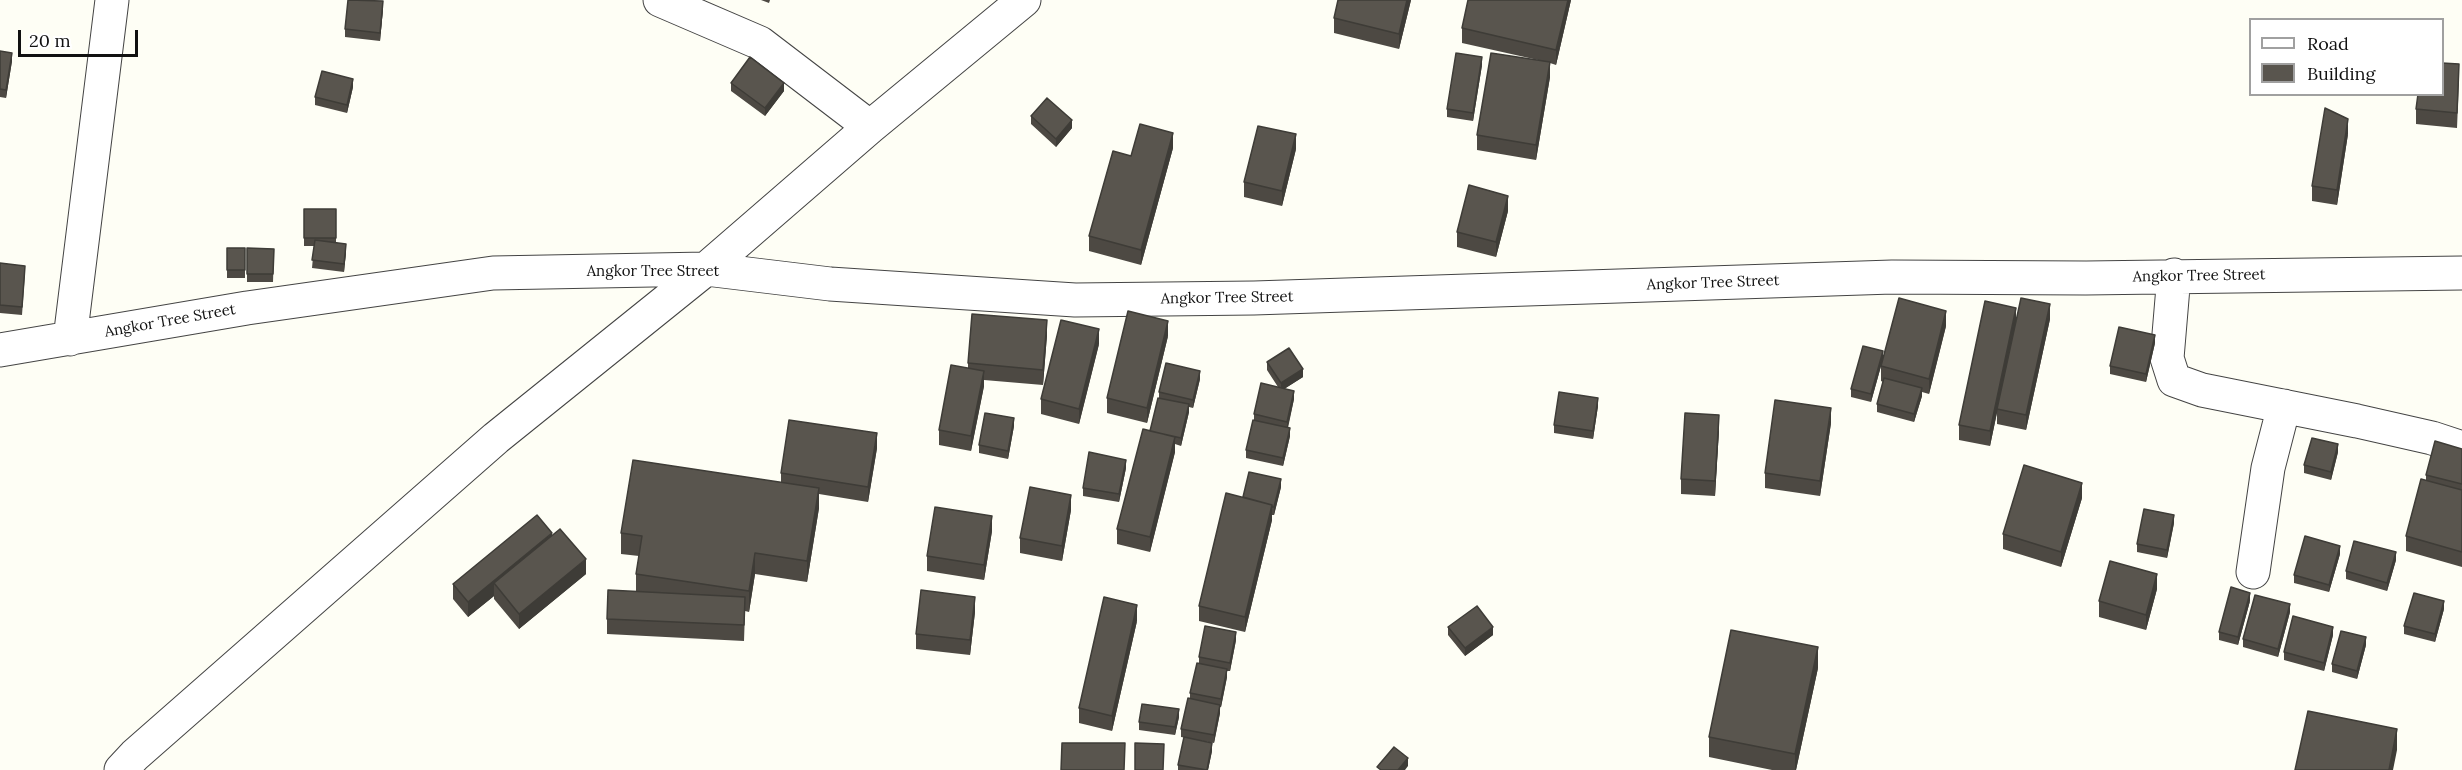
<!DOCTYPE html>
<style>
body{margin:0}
#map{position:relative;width:2462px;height:770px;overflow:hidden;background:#fefef5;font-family:Lora,serif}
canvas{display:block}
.legend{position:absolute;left:2249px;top:18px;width:195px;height:78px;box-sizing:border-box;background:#fff;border:2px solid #a0a0a0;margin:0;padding:8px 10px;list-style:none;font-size:18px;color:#111}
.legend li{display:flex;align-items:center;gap:12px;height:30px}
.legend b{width:30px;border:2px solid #a0a0a0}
.scale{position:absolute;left:18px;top:30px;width:120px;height:27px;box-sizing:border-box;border:3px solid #111;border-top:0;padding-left:8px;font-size:18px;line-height:21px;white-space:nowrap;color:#111;-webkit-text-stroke:4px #fff;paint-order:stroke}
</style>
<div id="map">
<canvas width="2462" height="770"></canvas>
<ul class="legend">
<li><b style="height:8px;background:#fff"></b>Road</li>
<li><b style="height:16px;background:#59554e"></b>Building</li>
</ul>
<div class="scale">20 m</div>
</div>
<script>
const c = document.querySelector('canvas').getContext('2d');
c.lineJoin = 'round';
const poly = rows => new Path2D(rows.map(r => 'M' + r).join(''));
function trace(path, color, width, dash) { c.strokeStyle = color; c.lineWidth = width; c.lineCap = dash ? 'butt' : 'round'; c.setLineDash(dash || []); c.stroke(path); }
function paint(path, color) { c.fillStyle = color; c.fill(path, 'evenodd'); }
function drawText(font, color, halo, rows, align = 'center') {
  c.font = font + ' Lora,serif'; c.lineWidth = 6; c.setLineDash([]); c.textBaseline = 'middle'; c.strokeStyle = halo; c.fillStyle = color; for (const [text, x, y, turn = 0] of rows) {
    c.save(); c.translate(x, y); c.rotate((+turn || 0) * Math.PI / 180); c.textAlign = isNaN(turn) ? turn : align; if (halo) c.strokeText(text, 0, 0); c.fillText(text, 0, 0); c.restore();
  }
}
const minor = poly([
 [660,0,760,43,870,127],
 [2174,275,2167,358,2174,380,2202,390,2357,421,2432,438,2462,448],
 [70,339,112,0],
 [0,350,247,308,493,273,706,269,830,284,1075,300,1254,298,1892,277,2086,278,2462,273],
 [2253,572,2268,468,2284,406],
 [121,770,135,755,496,438,706,269,870,127,1024,0]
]);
const wall = poly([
 [761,0,770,0,769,3],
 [1411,0,1399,49,1334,33,1334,18],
 [1571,0,1556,65,1550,63,1550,77,1536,160,1477,150,1477,135,1538,60,1462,43,1462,28],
 [383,9,380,41,345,37,345,29],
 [0,51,12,61,6,98,0,97],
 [1482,65,1473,121,1447,117,1447,109],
 [2459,79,2457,128,2416,124,2416,109],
 [731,83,784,91,765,116,731,91],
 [353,87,347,113,315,105,315,97],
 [1031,116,1072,128,1056,147,1031,124],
 [2348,134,2337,205,2312,201,2312,186],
 [1173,148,1141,265,1089,251,1089,236,1131,156],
 [1296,149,1282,206,1244,197,1244,182],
 [304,209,336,209,336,243,346,252,344,272,312,268,314,246,304,246],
 [1508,211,1496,257,1457,247,1457,232],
 [227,248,245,248,245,278,227,278],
 [247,248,274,249,273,282,247,282],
 [0,263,25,273,22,315,0,313],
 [2050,319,2026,430,1997,424,1997,412,1990,446,1959,440,1959,425,2016,323],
 [1946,326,1929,394,1922,392,1922,396,1914,422,1877,412,1877,404,1883,382,1881,381,1881,366,1871,402,1851,397,1851,389,1883,359],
 [1047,335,1043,385,984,380,984,386,971,451,939,445,939,430,968,368,968,363],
 [1168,336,1147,423,1107,413,1107,398],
 [2155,343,2146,382,2110,374,2110,366],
 [1099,344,1079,424,1041,414,1041,399],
 [1267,362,1303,377,1284,389,1294,399,1288,428,1290,436,1283,466,1246,458,1246,450,1254,420,1254,414,1278,387,1267,370],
 [1200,379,1193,408,1189,407,1189,412,1181,446,1175,444,1175,452,1150,552,1117,544,1117,529,1150,431,1159,398,1159,392],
 [1598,406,1593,439,1554,433,1554,425],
 [1831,423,1820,496,1765,488,1765,473],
 [1014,426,1008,459,979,453,979,445],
 [1719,430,1715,496,1681,494,1681,479],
 [877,448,868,502,819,494,819,508,807,582,755,574,749,612,745,611,744,641,607,634,607,619,636,591,636,574,639,556,621,554,621,533,781,482,781,473],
 [2462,449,2462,567,2406,551,2406,536,2426,480,2426,475],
 [2338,452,2331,480,2304,473,2304,465],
 [1126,468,1119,502,1083,496,1083,488],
 [1281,487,1274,515,1272,515,1272,520,1245,632,1199,621,1199,606,1243,497],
 [2082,498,2061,567,2003,549,2003,534],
 [1071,510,1062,561,1020,553,1020,538],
 [2174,523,2167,558,2137,552,2137,544],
 [992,531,984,580,927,571,927,556],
 [552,536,586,574,519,629,494,599,494,596,468,617,453,599,453,584],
 [2340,554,2329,592,2294,583,2294,575],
 [2396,560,2387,591,2346,579,2346,571],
 [2157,589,2146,630,2099,617,2099,601],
 [2250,601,2238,645,2219,640,2219,632],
 [2444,609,2435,642,2404,634,2404,626],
 [975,612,970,655,916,649,916,634],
 [2290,612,2278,657,2243,647,2243,639],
 [1137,621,1112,731,1079,723,1079,708],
 [1448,627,1493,635,1465,656,1448,635],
 [2333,635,2324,671,2284,660,2284,652],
 [1236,640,1230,671,1227,671,1227,677,1221,707,1220,707,1220,713,1214,743,1181,737,1181,729,1190,699,1190,693,1199,664,1199,657],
 [2366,645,2357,679,2332,672,2332,664],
 [1818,668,1796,770,1772,770,1709,757,1709,737],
 [1179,717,1175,735,1139,730,1139,722],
 [1212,751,1208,770,1178,770,1178,765]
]);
const shadedWall = poly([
 [1407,0,1411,0,1399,49,1399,34],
 [1568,0,1571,0,1556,65,1556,50],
 [383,1,383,9,380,41,380,33],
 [12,53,12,61,6,98,6,90],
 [1482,57,1482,65,1473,121,1473,113],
 [1550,62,1550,77,1536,160,1536,145],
 [353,79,353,87,347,113,347,105],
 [784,83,784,91,765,116,765,108],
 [2348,119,2348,134,2337,205,2337,190],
 [1072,120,1072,128,1056,147,1056,139],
 [1173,133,1173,148,1141,265,1141,250],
 [1296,134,1296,149,1282,206,1282,191],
 [1508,196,1508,211,1496,257,1496,242],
 [346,244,346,252,344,272,344,264],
 [2050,304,2050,319,2026,430,2026,415],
 [2016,308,2016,323,1990,446,1990,431],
 [1946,311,1946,326,1929,394,1929,379],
 [1047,320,1047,335,1043,385,1043,370],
 [1168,321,1168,336,1147,423,1147,408],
 [1099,329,1099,344,1079,424,1079,409],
 [2155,335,2155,343,2146,382,2146,374],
 [1883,351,1883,359,1871,402,1871,394],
 [1303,369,1303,377,1281,391,1281,383],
 [984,371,984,386,971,451,971,436],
 [1200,371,1200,379,1193,408,1193,400],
 [1922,388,1922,396,1914,422,1914,414],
 [1294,391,1294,399,1287,430,1287,422],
 [1598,398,1598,406,1593,439,1593,431],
 [1189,404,1189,412,1181,446,1181,438],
 [1831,408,1831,423,1820,496,1820,481],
 [1719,415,1719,430,1715,496,1715,481],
 [1014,418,1014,426,1008,459,1008,451],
 [1290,428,1290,436,1283,466,1283,458],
 [877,433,877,448,868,502,868,487],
 [1175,437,1175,452,1150,552,1150,537],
 [2338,444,2338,452,2331,480,2331,472],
 [1126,460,1126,468,1119,502,1119,494],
 [1281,479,1281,487,1274,515,1274,507],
 [2082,483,2082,498,2061,567,2061,552],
 [819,488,819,508,807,582,807,561],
 [1071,495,1071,510,1062,561,1062,546],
 [1272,505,1272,520,1245,632,1245,617],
 [2174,515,2174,523,2167,558,2167,550],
 [992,516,992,531,984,580,984,565],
 [552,533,552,548,494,583,494,596,468,617,468,602],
 [2340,546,2340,554,2329,592,2329,585],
 [2396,552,2396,560,2387,591,2387,583],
 [755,553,755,574,749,612,749,591],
 [586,559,586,574,519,629,519,614],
 [2157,574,2157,589,2146,630,2146,615],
 [2250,593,2250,601,2238,645,2238,637],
 [975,597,975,612,970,655,970,640],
 [2444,601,2444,609,2435,642,2435,634],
 [2290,604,2290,612,2278,657,2278,649],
 [1137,605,1137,621,1112,731,1112,716],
 [1493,627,1493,635,1465,656,1465,648],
 [2333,627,2333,635,2324,671,2324,663],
 [1236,632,1236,640,1230,671,1230,663],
 [2366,637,2366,645,2357,679,2357,671],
 [1818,647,1818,668,1796,770,1795,770,1795,754],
 [1227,669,1227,677,1221,707,1221,699],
 [1220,705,1220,713,1214,743,1214,735],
 [1179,709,1179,717,1175,735,1175,727],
 [2397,729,2397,750,2393,770,2389,770],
 [1212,743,1212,751,1208,770,1207,770],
 [1408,758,1408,766,1405,770,1398,770]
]);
const building = poly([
 [348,0,383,1,380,33,345,29,348,0],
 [1338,0,1407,0,1399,34,1334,18,1338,0],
 [1468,0,1568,0,1556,50,1462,28,1468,0],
 [0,51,12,53,6,90,0,89,0,51],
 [1456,53,1482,57,1473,113,1447,109,1456,53],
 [1491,53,1550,62,1536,145,1477,135,1491,53],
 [750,57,784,83,765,108,731,83,750,57],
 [2442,63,2459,64,2457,113,2416,109,2418,94,2442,94,2442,63],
 [322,71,353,79,347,105,315,97,322,71],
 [1047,98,1072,120,1056,139,1031,116,1047,98],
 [2325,108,2348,119,2337,190,2312,186,2325,108],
 [1140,124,1173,133,1141,250,1089,236,1113,151,1131,156,1140,124],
 [1258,126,1296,134,1282,191,1244,182,1258,126],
 [1469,185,1508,196,1496,242,1457,232,1469,185],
 [304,209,336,209,336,238,304,238,304,209],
 [315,240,346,244,344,264,312,260,315,240],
 [227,248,245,248,245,270,227,270,227,248],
 [247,248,274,249,273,274,247,274,247,248],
 [0,263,25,266,22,307,0,305,0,263],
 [1899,298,1946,311,1929,379,1881,366,1899,298],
 [2021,298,2050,304,2026,415,1997,409,2021,298],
 [1985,301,2016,308,1990,431,1959,425,1985,301],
 [1128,311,1168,321,1147,408,1107,398,1128,311],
 [972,314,1047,320,1043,370,968,363,972,314],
 [1061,320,1099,329,1079,409,1041,399,1061,320],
 [2119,327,2155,335,2146,374,2110,366,2119,327],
 [1863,346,1883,351,1871,394,1851,389,1863,346],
 [1289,348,1303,369,1281,383,1267,362,1289,348],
 [1166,363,1200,371,1193,400,1159,392,1166,363],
 [951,365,984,371,971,436,939,430,951,365],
 [1884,378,1922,388,1914,414,1877,404,1884,378],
 [1261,383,1294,391,1287,422,1254,414,1261,383],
 [1559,392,1598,398,1593,431,1554,425,1559,392],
 [1158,398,1189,404,1181,438,1150,431,1158,398],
 [1775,400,1831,408,1820,481,1765,473,1775,400],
 [985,413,1014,418,1008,451,979,445,985,413],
 [1685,413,1719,415,1715,481,1681,479,1685,413],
 [789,420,877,433,868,487,781,473,789,420],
 [1253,420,1290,428,1283,458,1246,450,1253,420],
 [1143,429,1175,437,1150,537,1117,529,1143,429],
 [2312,438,2338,444,2331,472,2304,465,2312,438],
 [2435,441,2462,449,2462,484,2426,475,2435,441],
 [1089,452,1126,460,1119,494,1083,488,1089,452],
 [633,460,819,488,807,561,755,553,749,591,636,574,642,536,621,533,633,460],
 [2024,465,2082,483,2061,552,2003,534,2024,465],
 [1249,472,1281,479,1274,507,1272,507,1272,505,1243,497,1249,472],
 [2421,479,2462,490,2462,552,2406,536,2421,479],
 [1030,487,1071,495,1062,546,1020,538,1030,487],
 [1226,493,1272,505,1245,617,1199,606,1226,493],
 [935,507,992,516,984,565,927,556,935,507],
 [2144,509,2174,515,2167,550,2137,544,2144,509],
 [537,515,552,533,468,602,453,584,537,515],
 [560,529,586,559,519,614,494,583,560,529],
 [2305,536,2340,546,2329,585,2294,575,2305,536],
 [2354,541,2396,552,2387,583,2346,571,2354,541],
 [2110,561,2157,574,2146,615,2099,601,2110,561],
 [2231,587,2250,593,2238,637,2219,632,2231,587],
 [608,590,745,597,744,625,607,619,608,590],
 [921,590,975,597,970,640,916,634,921,590],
 [2414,593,2444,601,2435,634,2404,626,2414,593],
 [2255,595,2290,604,2278,649,2243,639,2255,595],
 [1104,597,1137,605,1112,716,1079,708,1104,597],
 [1477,606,1493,627,1465,648,1448,627,1477,606],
 [2293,616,2333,627,2324,663,2284,652,2293,616],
 [1205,626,1236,632,1230,663,1199,657,1205,626],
 [1731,630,1818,647,1795,754,1709,737,1731,630],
 [2341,631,2366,637,2357,671,2332,664,2341,631],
 [1197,663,1227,669,1221,699,1190,693,1197,663],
 [1188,698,1220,705,1214,735,1181,729,1188,698],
 [1142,704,1179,709,1175,727,1139,722,1142,704],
 [2308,711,2397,729,2389,770,2295,770,2308,711],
 [1184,737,1212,743,1207,770,1178,765,1184,737],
 [1062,743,1125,743,1124,770,1061,770,1062,743],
 [1135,743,1164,744,1163,770,1135,770,1135,743],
 [1394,747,1408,758,1398,770,1381,770,1377,767,1394,747]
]);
const streetNames = [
 ["Angkor Tree Street",653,272],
 ["Angkor Tree Street",2199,276,-1],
 ["Angkor Tree Street",1713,283,-2],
 ["Angkor Tree Street",1227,298,-1],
 ["Angkor Tree Street",170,321,-10]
];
trace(minor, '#444', 35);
trace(minor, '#fff', 33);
paint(wall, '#4d4943');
paint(shadedWall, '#3e3c37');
paint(building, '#59554e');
trace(building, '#3e3c37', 1.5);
drawText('15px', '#111', '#fff', streetNames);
</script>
